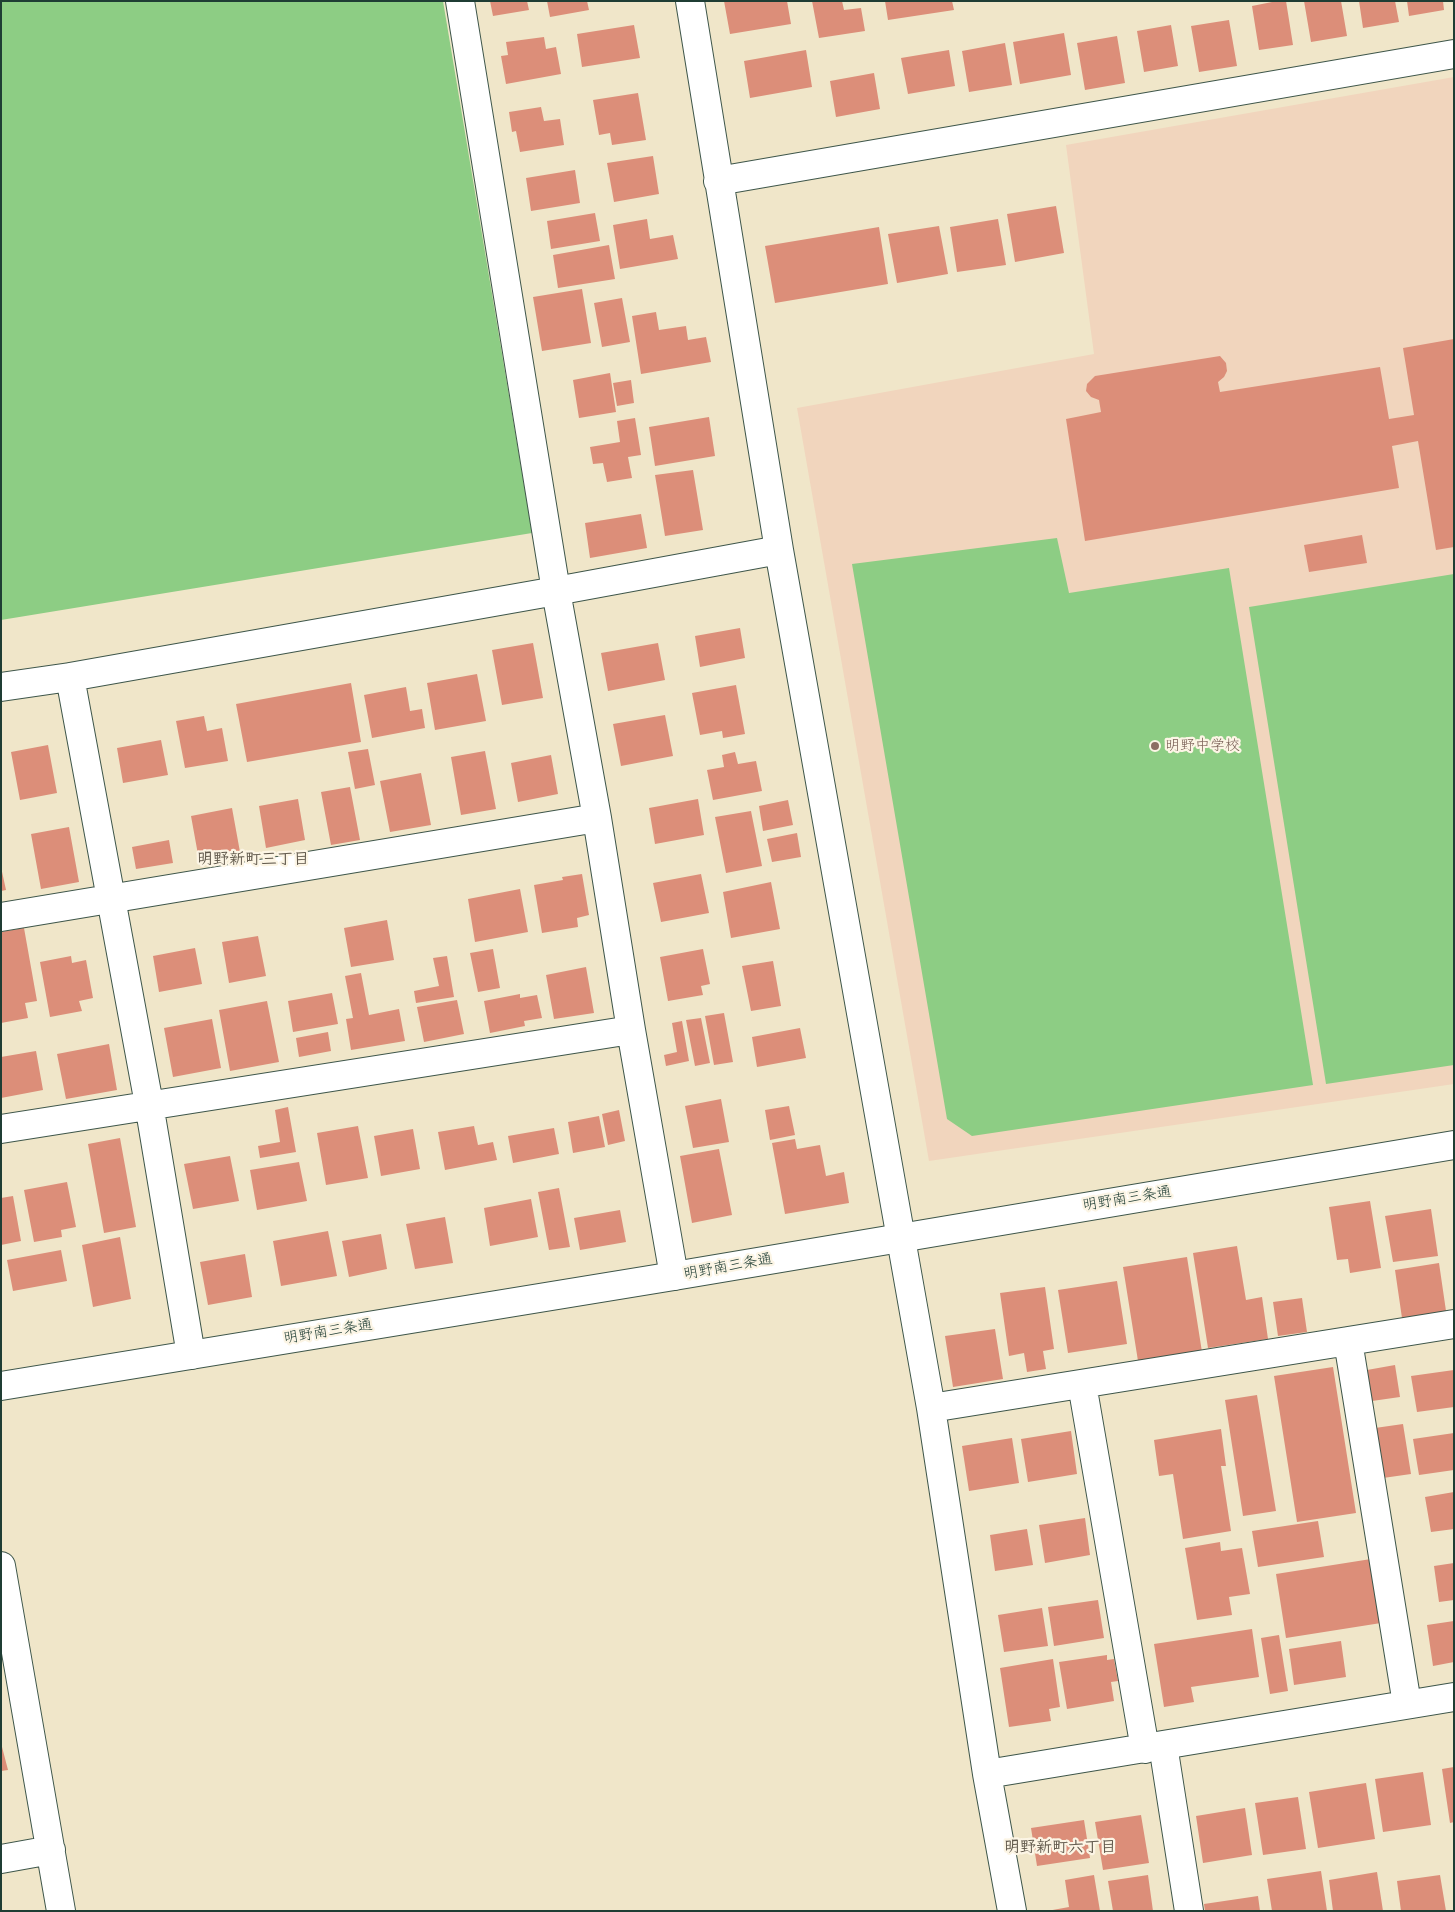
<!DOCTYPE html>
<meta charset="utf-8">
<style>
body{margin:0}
#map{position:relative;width:1455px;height:1912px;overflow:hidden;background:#f0e6c9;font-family:Itim,sans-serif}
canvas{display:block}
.frame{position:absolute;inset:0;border:2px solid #1f3d34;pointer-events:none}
</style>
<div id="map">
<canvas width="1455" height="1912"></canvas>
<div class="frame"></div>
</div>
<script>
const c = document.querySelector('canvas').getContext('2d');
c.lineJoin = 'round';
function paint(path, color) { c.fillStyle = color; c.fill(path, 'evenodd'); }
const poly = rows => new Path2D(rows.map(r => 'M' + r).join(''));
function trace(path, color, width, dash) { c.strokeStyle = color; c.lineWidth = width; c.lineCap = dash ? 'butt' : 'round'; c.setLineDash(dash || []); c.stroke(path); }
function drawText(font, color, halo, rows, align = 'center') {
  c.font = font + ' Itim,"Klee One",sans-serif'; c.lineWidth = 4.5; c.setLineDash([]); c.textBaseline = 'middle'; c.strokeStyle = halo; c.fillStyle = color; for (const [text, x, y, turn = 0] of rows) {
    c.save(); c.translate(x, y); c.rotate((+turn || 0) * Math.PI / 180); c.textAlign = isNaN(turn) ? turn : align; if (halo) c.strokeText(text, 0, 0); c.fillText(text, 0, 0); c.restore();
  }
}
const built = poly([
 [1454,77,1454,1084,929,1161,797,408,1094,354,1066,145]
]);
const green = poly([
 [1,1,443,1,532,533,1,620],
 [1057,538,1069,593,1229,568,1313,1085,972,1136,947,1119,852,564],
 [1454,574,1454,1065,1326,1084,1249,607]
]);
const building = poly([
 [490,1,527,1,529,10,493,16],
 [547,1,587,1,589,10,550,17],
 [724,1,787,1,791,24,730,34],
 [812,1,842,1,844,10,861,8,865,31,819,38],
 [885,1,952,1,954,10,888,20],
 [1277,1,1286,1,1293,45,1259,50,1252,6],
 [1304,1,1341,1,1347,36,1311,42],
 [1359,1,1395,1,1399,22,1363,28],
 [1407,1,1443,1,1444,10,1409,16],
 [1229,20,1237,66,1199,72,1191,26],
 [634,25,640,58,582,67,577,34],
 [1171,25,1178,66,1144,72,1137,31],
 [1064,33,1071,75,1020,84,1013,42],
 [1117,36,1125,83,1085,90,1077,43],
 [544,37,546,49,556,47,561,74,506,84,501,56,508,55,506,42],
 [1005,43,1012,85,969,92,962,51],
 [806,50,812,87,750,98,744,61],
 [949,50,955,86,908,94,901,58],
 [874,73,880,109,836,117,830,81],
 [638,93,646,140,612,145,610,133,599,135,593,100],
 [541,107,544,121,560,119,564,145,520,152,516,131,512,132,509,112],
 [653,156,659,194,614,202,607,163],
 [575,170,580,203,531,211,526,178],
 [1056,206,1064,253,1015,262,1007,214],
 [595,213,600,241,551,249,547,221],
 [647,219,650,239,673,235,678,259,620,269,613,225],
 [998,219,1006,265,957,272,950,227],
 [939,226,948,274,897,283,888,234],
 [879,227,888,284,775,303,765,246],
 [609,245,615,279,558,288,553,255],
 [582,289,591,343,542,351,533,297],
 [622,298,630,342,602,347,594,303],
 [656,312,659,330,686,326,688,340,706,337,711,362,641,374,632,316],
 [1454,339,1454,547,1436,550,1418,441,1392,446,1399,488,1085,541,1066,419,1101,412,1099,400,1091,397,1086,391,1087,384,1095,376,1220,356,1226,363,1227,371,1224,377,1218,382,1220,392,1380,367,1389,419,1414,415,1403,348],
 [610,373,616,412,579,418,573,380],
 [631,380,634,403,617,406,613,383],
 [709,417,715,456,655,466,649,427],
 [635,418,641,455,628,457,632,478,607,482,603,463,593,464,590,447,620,442,617,421],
 [693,470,703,530,665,536,655,475],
 [641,514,647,548,590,558,585,523],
 [1362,535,1367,563,1309,572,1304,545],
 [740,628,745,658,700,667,695,636],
 [533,643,543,698,502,705,492,650],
 [658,643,665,680,608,691,601,653],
 [477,674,486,721,435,730,427,683],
 [351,683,361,742,247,762,236,704],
 [736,685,745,734,723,738,722,731,700,735,692,693],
 [406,687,410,711,422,709,425,728,372,738,364,695],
 [665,715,673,756,621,766,613,724],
 [204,716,207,731,222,728,228,761,185,768,176,721],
 [161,740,168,775,123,783,117,748],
 [48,745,57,793,20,800,11,752],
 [368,749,375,785,355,789,348,752],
 [485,751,496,809,461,815,451,757],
 [735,752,738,764,756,761,762,791,713,800,707,770,724,767,722,755],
 [551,755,558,794,518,802,511,763],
 [421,773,431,825,390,832,380,781],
 [350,787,360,840,331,845,321,792],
 [298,799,305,840,266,848,259,806],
 [698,799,704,835,655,844,649,808],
 [788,800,793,825,763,831,759,806],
 [232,808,240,852,199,860,191,816],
 [751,811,762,866,726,873,715,817],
 [69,827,79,882,41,889,31,834],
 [797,833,801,857,772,862,767,839],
 [169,840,173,863,136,869,132,847],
 [1,867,6,890,1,891],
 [582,874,589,915,577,918,578,927,542,933,534,885,563,880,562,877],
 [701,874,709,913,661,922,653,883],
 [771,882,780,929,731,938,723,892],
 [520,889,528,932,475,942,468,899],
 [387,920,394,960,351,967,344,928],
 [24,928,37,1001,25,1003,28,1018,1,1023,1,932],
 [258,936,266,976,229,983,222,942],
 [195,948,202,984,159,992,153,956],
 [493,949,500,988,478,992,470,953],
 [703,949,710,984,701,986,703,995,668,1001,660,957],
 [71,956,72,963,86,960,93,998,79,1001,82,1011,50,1017,40,962],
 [447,956,454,997,416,1003,414,991,439,986,433,958],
 [773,961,781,1006,751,1011,742,966],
 [586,967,594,1013,554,1019,546,975],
 [361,973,369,1015,399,1009,405,1041,351,1050,346,1019,353,1018,345,976],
 [332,993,338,1024,293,1032,288,1001],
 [520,994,520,998,537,995,542,1018,524,1021,525,1026,490,1033,484,1001],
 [457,1000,464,1034,424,1042,417,1007],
 [267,1001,279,1062,230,1071,219,1010],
 [724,1013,733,1062,714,1065,705,1016],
 [701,1018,710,1063,695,1066,686,1020],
 [212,1019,221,1068,173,1077,164,1028],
 [682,1021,689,1061,666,1066,664,1055,677,1052,672,1023],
 [800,1028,806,1058,757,1067,752,1037],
 [328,1032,331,1051,299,1057,296,1038],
 [109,1044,117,1090,66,1099,57,1054],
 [36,1051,43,1090,1,1098,1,1057],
 [721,1099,729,1142,693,1148,685,1106],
 [789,1106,795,1135,770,1140,765,1110],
 [288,1107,296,1152,260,1158,258,1146,280,1142,275,1110],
 [619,1110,625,1141,608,1145,602,1114],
 [599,1116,605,1147,573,1153,568,1122],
 [358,1126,368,1178,326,1185,317,1133],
 [474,1126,478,1145,493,1142,497,1160,445,1170,438,1132],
 [554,1128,559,1154,513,1163,508,1136],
 [413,1129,420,1169,381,1176,374,1136],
 [120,1138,136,1227,104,1233,88,1144],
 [795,1139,797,1149,820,1145,826,1176,844,1172,849,1203,785,1214,772,1143],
 [719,1149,732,1215,692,1223,680,1156],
 [230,1156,239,1201,193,1209,184,1164],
 [299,1162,307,1201,257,1210,250,1170],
 [67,1182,76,1227,61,1230,62,1237,34,1242,24,1190],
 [559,1188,570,1247,549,1250,538,1192],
 [13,1196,21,1241,1,1245,1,1198],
 [531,1199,538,1237,490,1246,484,1208],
 [1370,1201,1381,1268,1350,1273,1348,1259,1337,1260,1329,1207],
 [1431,1209,1438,1256,1393,1262,1385,1216],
 [620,1210,626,1242,580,1250,574,1218],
 [445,1217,453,1263,415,1269,406,1224],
 [328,1231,337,1276,281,1286,273,1241],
 [381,1234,387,1269,349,1277,342,1241],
 [120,1237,131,1299,93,1307,82,1245],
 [1237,1246,1246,1300,1262,1297,1268,1339,1208,1348,1193,1253],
 [61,1250,67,1281,13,1291,7,1260],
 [245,1254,252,1297,208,1305,200,1262],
 [1187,1257,1202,1352,1138,1361,1123,1267],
 [1439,1263,1446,1311,1402,1318,1395,1270],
 [1117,1281,1127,1344,1068,1353,1058,1290],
 [1045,1287,1054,1349,1043,1351,1046,1369,1027,1372,1024,1353,1009,1356,1000,1293],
 [1302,1298,1307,1332,1278,1336,1273,1302],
 [995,1329,1003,1379,953,1387,945,1336],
 [1395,1365,1400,1397,1372,1401,1367,1370],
 [1333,1367,1356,1513,1297,1522,1274,1376],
 [1454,1370,1454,1407,1417,1412,1411,1376],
 [1257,1395,1276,1511,1243,1516,1225,1400],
 [1403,1424,1411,1474,1383,1478,1375,1428],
 [1221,1429,1226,1466,1221,1466,1231,1531,1183,1539,1173,1474,1159,1476,1154,1440],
 [1071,1431,1077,1474,1028,1482,1021,1439],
 [1454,1433,1454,1470,1419,1475,1413,1439],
 [1012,1438,1019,1483,969,1491,962,1446],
 [1454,1492,1454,1529,1431,1532,1425,1497],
 [1085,1518,1090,1555,1045,1563,1039,1525],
 [1318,1521,1324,1557,1258,1567,1252,1531],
 [1027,1529,1033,1565,995,1571,990,1535],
 [1220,1542,1221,1551,1242,1548,1250,1594,1229,1597,1232,1615,1197,1620,1185,1548],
 [1371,1559,1381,1623,1286,1638,1276,1574],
 [1454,1563,1454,1600,1439,1602,1434,1566],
 [1098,1600,1104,1638,1054,1646,1048,1607],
 [1042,1608,1048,1646,1004,1652,998,1615],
 [1454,1621,1454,1662,1433,1666,1427,1625],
 [1252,1629,1259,1677,1191,1687,1194,1702,1164,1707,1154,1644],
 [1279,1635,1288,1691,1270,1694,1261,1638],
 [1341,1641,1346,1677,1294,1685,1289,1649],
 [1107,1655,1107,1660,1114,1659,1118,1681,1111,1682,1114,1701,1067,1709,1059,1662],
 [1053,1659,1060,1707,1049,1709,1051,1721,1009,1727,1000,1668],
 [1,1743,8,1770,1,1771],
 [1454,1767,1454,1822,1450,1823,1442,1769],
 [1423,1772,1431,1825,1383,1832,1375,1779],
 [1366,1783,1375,1839,1318,1848,1309,1792],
 [1298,1797,1306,1849,1263,1855,1255,1803],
 [1245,1808,1252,1855,1203,1863,1196,1816],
 [1141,1815,1149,1863,1103,1870,1095,1822],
 [1084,1820,1090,1858,1037,1866,1031,1828],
 [1321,1871,1327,1911,1272,1911,1267,1879],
 [1377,1872,1383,1911,1333,1911,1329,1880],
 [1094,1875,1100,1911,1047,1911,1069,1907,1065,1880],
 [1148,1875,1153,1911,1113,1911,1108,1881],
 [1440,1875,1446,1911,1401,1911,1397,1881],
 [1258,1896,1260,1911,1205,1911,1204,1904]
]);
const minor = poly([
 [460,1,556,591,597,818,631,1030,674,1276],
 [690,1,779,550,931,1408,987,1774,1012,1911],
 [718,181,1454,54],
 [70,677,149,1104,191,1355],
 [1,687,70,677,556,591,779,550],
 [1,917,597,818],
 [1,1129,631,1030],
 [1348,1341,1407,1704],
 [1082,1384,1145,1749],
 [931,1408,1454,1324],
 [1,1566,61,1911],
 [1163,1745,1189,1911],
 [987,1774,1454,1697],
 [1,1859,51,1850]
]);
const tertiary = poly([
 [1,1386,674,1276,1454,1145]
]);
const markers = [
 [1155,746,5,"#8d6e63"]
];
const educationNames = [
 ["明野中学校",1165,746]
];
const streetNames = [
 ["明野南三条通",1127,1199,-9],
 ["明野南三条通",728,1267,-10],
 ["明野南三条通",328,1332,-9]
];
const neighbourhoodNames = [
 ["明野新町三丁目",253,860],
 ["明野新町六丁目",1060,1848]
];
paint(built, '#f1d5bd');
paint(green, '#8dcd84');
paint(building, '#dc8e79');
trace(minor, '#3e564a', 30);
trace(tertiary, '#3e564a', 30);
trace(minor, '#fff', 28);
trace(tertiary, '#fff', 28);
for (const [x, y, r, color] of markers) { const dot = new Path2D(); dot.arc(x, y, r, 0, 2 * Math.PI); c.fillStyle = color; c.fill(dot); trace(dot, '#fcf5e5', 2); }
drawText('15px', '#785e54', '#fcf5e5', educationNames, 'left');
drawText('15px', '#1f3d34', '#fcf5e5', streetNames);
drawText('bold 16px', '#61594c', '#fcf5e5', neighbourhoodNames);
</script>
